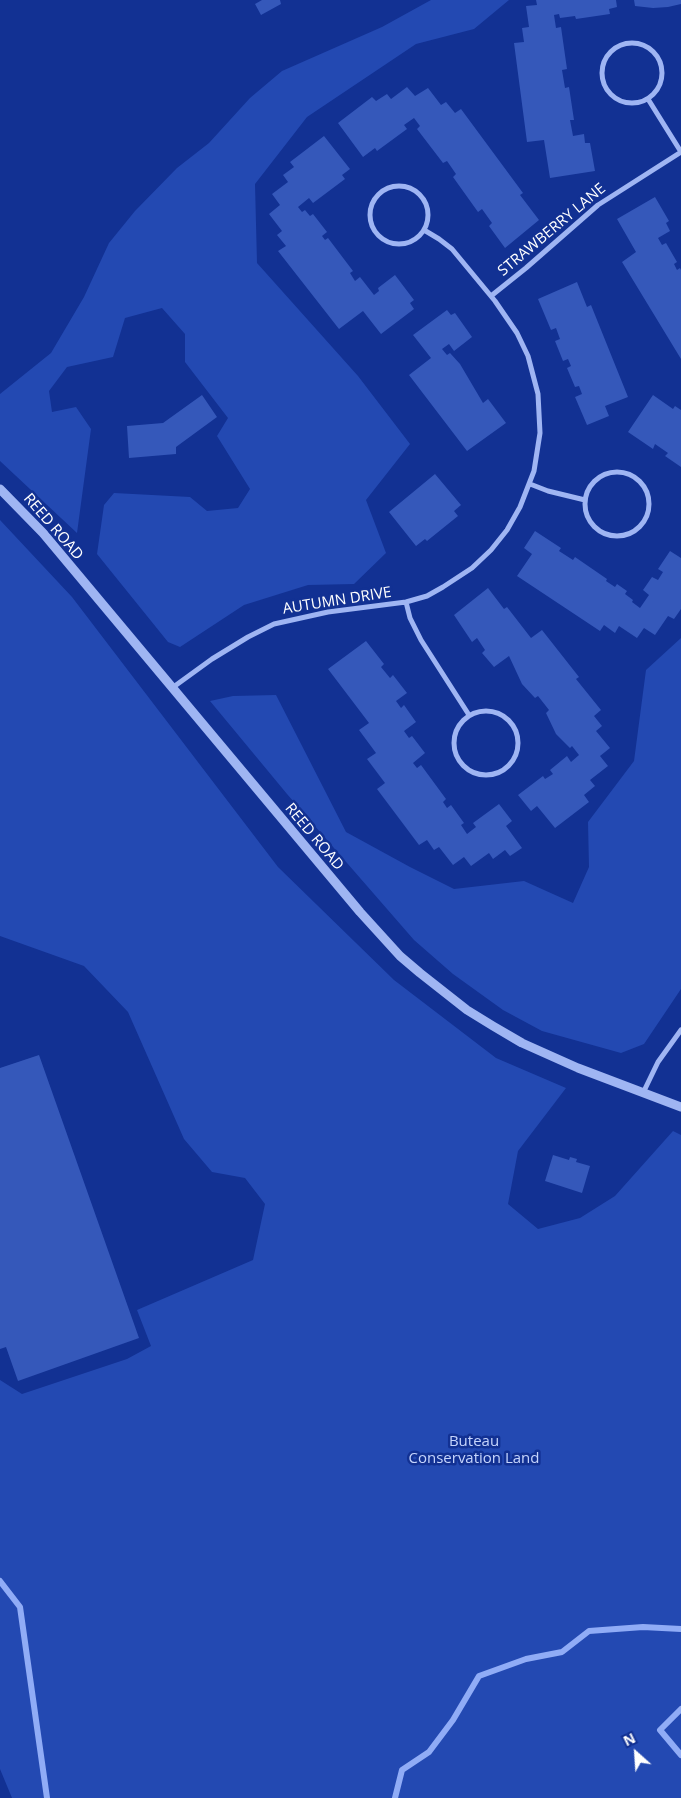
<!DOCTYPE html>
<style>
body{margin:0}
#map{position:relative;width:681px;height:1798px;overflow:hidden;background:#123193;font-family:"Open Sans",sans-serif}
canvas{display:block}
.north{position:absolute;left:611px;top:1728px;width:50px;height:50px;-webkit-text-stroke:4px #123193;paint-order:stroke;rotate:334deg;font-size:14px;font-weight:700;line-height:20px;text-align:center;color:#fff}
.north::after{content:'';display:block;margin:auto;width:18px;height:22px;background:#fff;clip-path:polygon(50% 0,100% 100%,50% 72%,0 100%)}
</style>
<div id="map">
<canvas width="681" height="1798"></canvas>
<div class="north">N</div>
</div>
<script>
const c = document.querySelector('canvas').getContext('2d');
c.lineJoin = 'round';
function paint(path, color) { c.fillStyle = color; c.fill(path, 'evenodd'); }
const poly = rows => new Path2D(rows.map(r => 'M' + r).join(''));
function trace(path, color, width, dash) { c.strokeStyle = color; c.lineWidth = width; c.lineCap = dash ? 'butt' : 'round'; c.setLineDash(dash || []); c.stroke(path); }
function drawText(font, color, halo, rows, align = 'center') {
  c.font = font + ' "Open Sans",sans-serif'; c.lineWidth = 5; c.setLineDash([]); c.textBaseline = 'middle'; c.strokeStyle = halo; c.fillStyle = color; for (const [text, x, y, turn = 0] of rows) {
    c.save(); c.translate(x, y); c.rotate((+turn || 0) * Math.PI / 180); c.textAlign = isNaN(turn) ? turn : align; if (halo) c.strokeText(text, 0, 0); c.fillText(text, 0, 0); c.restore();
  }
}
const green = poly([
 [431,0,509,0,474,29,416,44,307,117,255,184,257,263,358,376,410,444,366,500,386,553,354,584,308,585,244,605,180,647,168,642,97,554,104,505,114,493,190,497,207,511,238,508,250,489,217,436,228,418,185,362,185,334,162,308,125,318,113,357,67,367,49,391,52,412,76,407,91,429,77,533,0,461,0,394,51,353,84,297,109,243,135,211,177,168,209,143,250,98,282,71,382,27],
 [0,520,72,597,278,867,394,980,496,1058,566,1088,518,1151,508,1204,538,1229,580,1218,615,1196,673,1131,681,1135,681,1798,12,1798,0,1769,0,1380,22,1394,127,1359,151,1346,137,1310,253,1260,265,1204,245,1178,212,1172,184,1139,128,1012,84,966,0,936],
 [681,638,681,989,644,1044,621,1053,542,1031,503,1010,453,974,414,940,287,794,210,701,233,696,276,695,346,832,410,867,454,889,524,881,573,903,589,867,588,822,634,761,646,670]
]);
const stream = poly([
 [0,1581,20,1607,47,1798],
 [681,1709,660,1730,681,1755],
 [395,1798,402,1770,429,1752,453,1720,479,1676,526,1659,562,1652,589,1631,643,1627,681,1629]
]);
const building = poly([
 [262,0,280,0,281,4,261,15,255,4],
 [536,0,616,0,617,7,609,9,610,14,576,19,575,16,560,18,559,14,554,15,556,28,561,27,567,69,562,70,565,88,569,87,574,120,570,120,573,136,584,134,585,143,590,143,595,171,550,178,544,140,527,142,514,43,524,42,522,28,529,27,526,6,537,5],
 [634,0,681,0,681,4,668,7,653,8,635,6],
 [407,87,415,96,428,88,441,105,446,102,455,113,461,109,523,193,520,195,539,220,505,248,489,226,492,223,482,209,478,212,453,177,456,174,447,161,443,163,417,129,420,126,414,118,404,125,407,129,377,151,375,148,363,157,338,123,372,97,376,101,387,94,391,99],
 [324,136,350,169,342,175,345,179,313,203,309,198,298,207,302,212,305,210,310,216,313,214,327,232,322,236,325,240,328,238,353,271,350,273,355,281,360,277,374,295,379,291,378,288,395,275,414,300,410,303,414,309,381,334,363,311,339,329,278,251,286,246,277,235,282,231,269,214,280,205,272,194,288,182,283,175,294,167,290,162],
 [655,197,669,221,666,223,670,231,658,238,662,245,666,243,677,262,674,264,677,270,680,268,681,270,681,359,622,262,636,252,617,219],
 [577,282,587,307,591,305,628,397,605,406,609,416,587,425,575,397,582,394,579,386,575,387,567,368,571,366,568,359,563,361,555,341,560,339,556,328,551,330,538,299],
 [447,310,451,315,455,313,472,337,454,351,449,344,442,349,447,355,450,353,460,364,483,403,488,399,506,423,467,451,409,375,431,358,413,335],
 [202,395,217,417,176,447,176,454,129,458,127,426,163,423],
 [653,395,673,409,675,406,681,410,681,467,665,456,668,453,655,444,653,449,628,432],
 [435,474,461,505,454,511,458,516,427,541,425,539,416,546,389,512],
 [535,531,561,548,559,551,573,560,575,557,607,579,606,581,615,587,617,584,627,591,625,594,633,600,632,602,640,608,649,595,643,590,652,577,658,580,663,572,658,569,670,551,681,558,681,609,674,619,668,616,655,635,644,628,637,638,619,626,615,633,604,625,600,631,517,576,532,554,524,548],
 [488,588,504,609,507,607,531,638,542,630,579,677,576,679,601,710,594,716,602,726,596,731,610,748,600,756,608,766,590,780,595,786,584,795,589,802,555,828,537,806,531,811,518,795,543,776,545,779,553,774,550,770,567,756,571,762,579,755,572,746,570,748,556,734,546,713,549,710,538,696,535,698,522,684,509,656,494,667,482,653,485,650,477,638,472,642,454,615],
 [366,641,384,664,381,667,390,678,393,675,407,693,396,701,401,708,404,705,416,722,404,731,409,738,412,736,425,753,413,763,417,768,421,765,446,799,443,802,447,808,451,805,464,823,461,825,467,834,476,827,473,823,499,804,512,821,506,826,522,848,510,856,505,850,493,859,489,853,471,866,464,857,453,865,439,847,434,850,427,840,419,845,377,789,385,783,367,759,376,753,359,730,369,723,328,669],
 [39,1055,139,1338,18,1381,6,1347,0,1349,0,1068],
 [553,1155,569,1160,570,1157,577,1159,576,1162,590,1166,582,1193,545,1181]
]);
const minor = poly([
 '602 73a30 30 0 1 1 60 0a30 30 0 1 1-60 0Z',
 [648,99,681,152],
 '370 215a29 29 0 1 1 58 0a29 29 0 1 1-58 0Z',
 [491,296,526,268,598,205,681,152],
 '585 504a32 32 0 1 1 64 0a32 32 0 1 1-64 0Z',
 [530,484,548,491,585,500],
 [406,602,410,618,421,640,469,715],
 [172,688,212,659,248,637,274,624,328,612,406,602,427,596,443,587,472,568,491,550,507,530,520,507,534,471,540,433,538,394,528,356,517,333,495,301,452,249,439,239,424,230],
 '454 743a32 32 0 1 1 64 0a32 32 0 1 1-64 0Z',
 [643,1093,658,1062,681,1030]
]);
const tertiary = poly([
 [0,489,43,533,360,912,400,956,420,973,467,1010,493,1026,522,1043,578,1068,681,1107]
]);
const streetNames = [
 ["STRAWBERRY LANE",552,230,-40],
 ["REED ROAD",53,527,49],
 ["AUTUMN DRIVE",337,601,-9],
 ["REED ROAD",314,837,50]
];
const parkNames = [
 ["Buteau",474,1442],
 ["Conservation Land",474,1459]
];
paint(green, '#2349b2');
trace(stream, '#90acf6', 6);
paint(building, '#3558ba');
trace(minor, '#9fb5f3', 5);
trace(tertiary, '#9fb5f3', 9);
drawText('15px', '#fff', '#123193', streetNames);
drawText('15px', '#c6d5fd', '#123193', parkNames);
</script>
